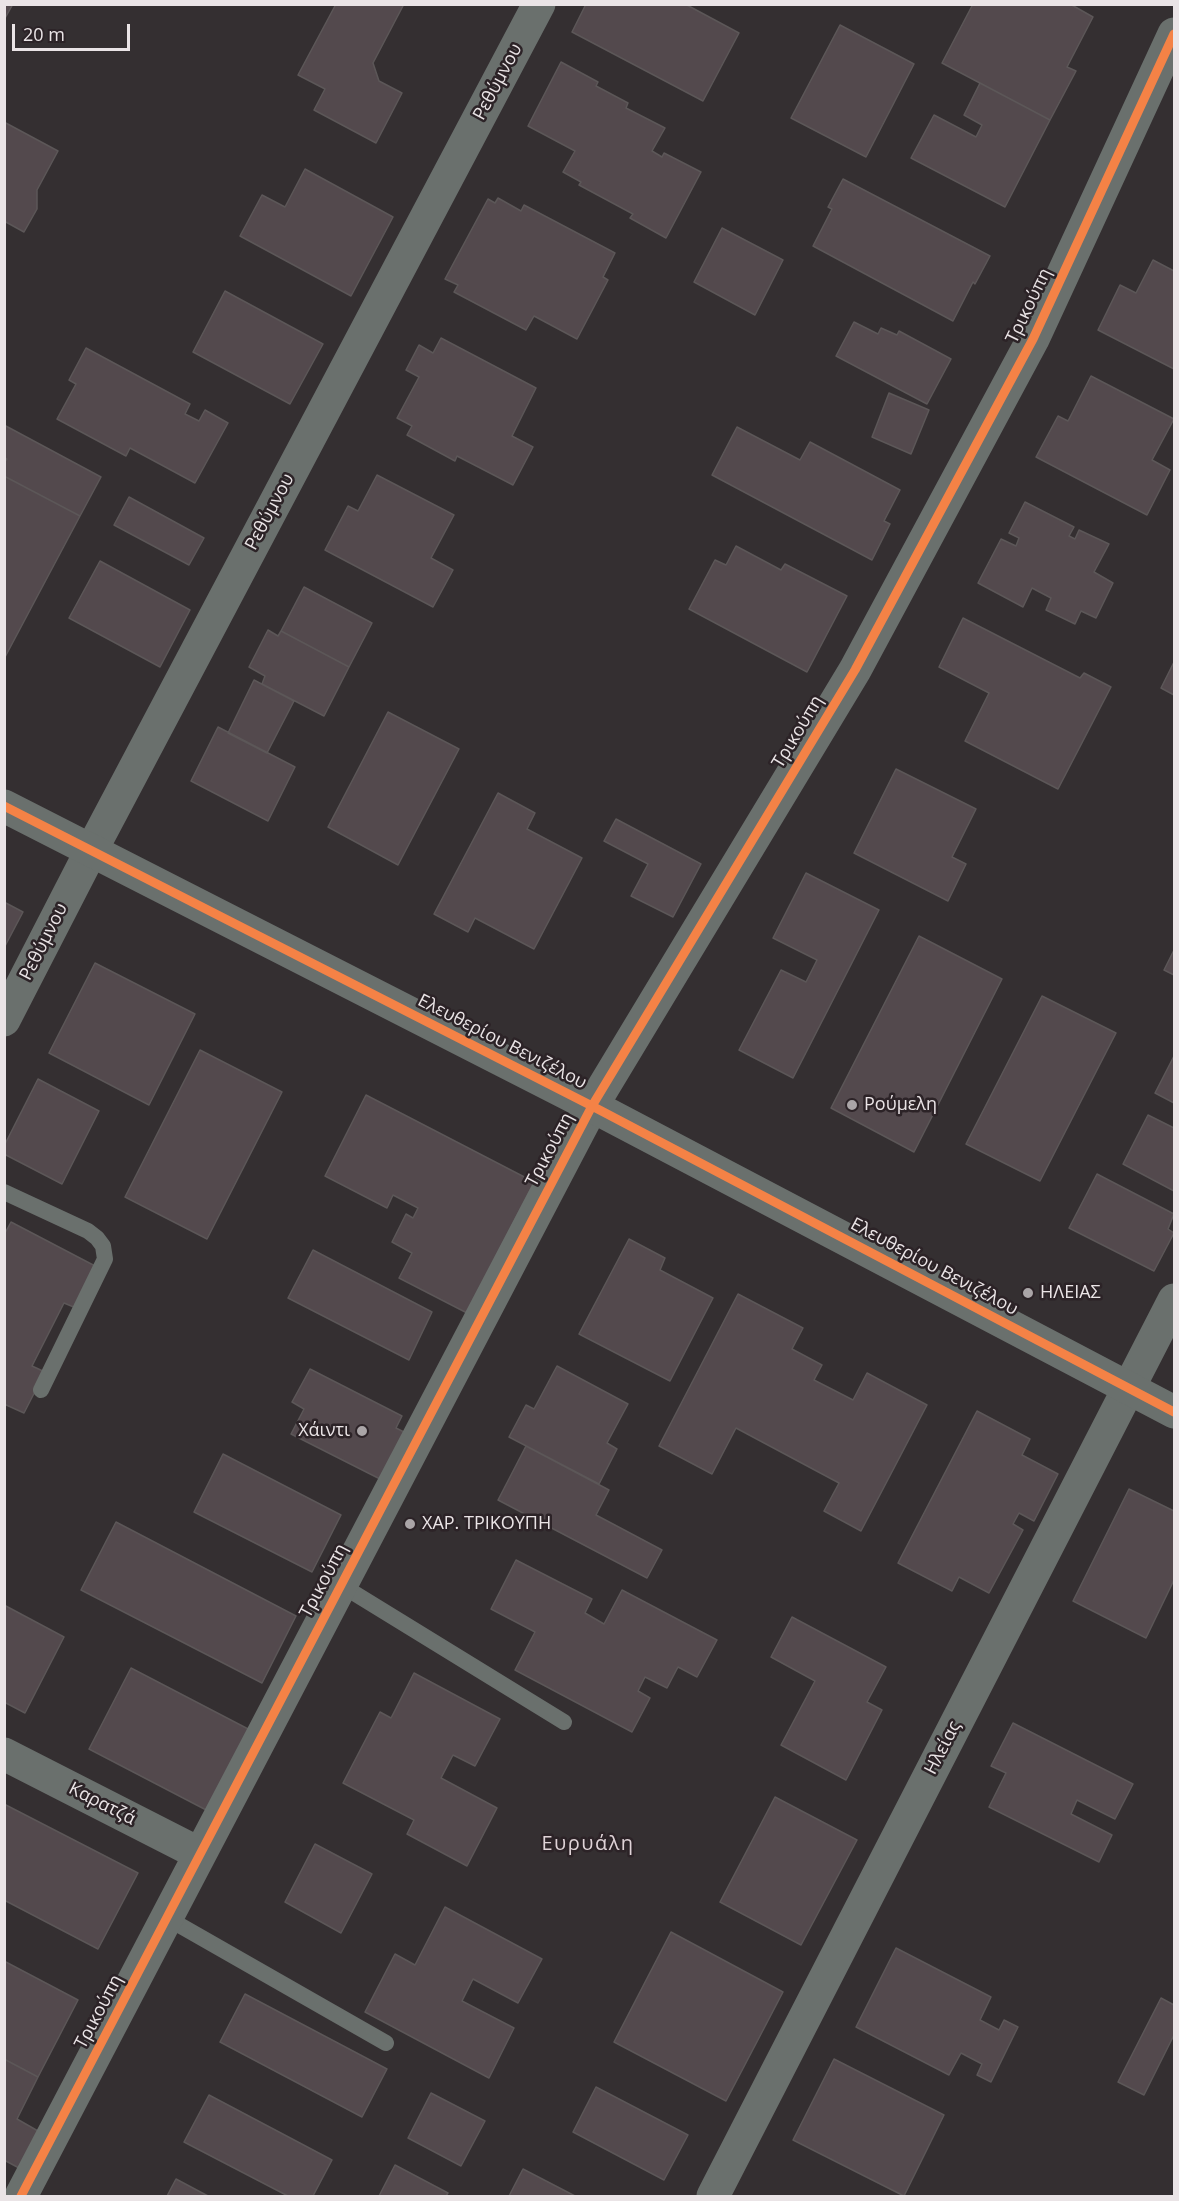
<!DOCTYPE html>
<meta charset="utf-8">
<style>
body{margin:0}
#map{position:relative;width:1179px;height:2201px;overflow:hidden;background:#342f31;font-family:"Open Sans",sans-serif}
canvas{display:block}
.frame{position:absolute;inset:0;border:6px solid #eae4e6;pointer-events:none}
.scale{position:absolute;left:12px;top:24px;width:118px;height:27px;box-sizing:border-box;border:3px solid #eae4e6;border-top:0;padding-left:8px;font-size:18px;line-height:21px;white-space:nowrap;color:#eae4e6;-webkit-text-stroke:4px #2c2327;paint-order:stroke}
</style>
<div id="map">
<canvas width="1179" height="2201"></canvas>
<div class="frame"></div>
<div class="scale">20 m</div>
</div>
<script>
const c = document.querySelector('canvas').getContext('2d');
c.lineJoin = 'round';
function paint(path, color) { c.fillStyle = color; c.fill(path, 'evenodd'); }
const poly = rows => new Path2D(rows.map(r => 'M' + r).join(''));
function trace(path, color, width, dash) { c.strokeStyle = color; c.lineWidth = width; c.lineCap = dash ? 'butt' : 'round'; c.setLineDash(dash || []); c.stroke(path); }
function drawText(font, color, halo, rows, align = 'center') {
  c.font = font + ' "Open Sans",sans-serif'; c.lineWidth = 5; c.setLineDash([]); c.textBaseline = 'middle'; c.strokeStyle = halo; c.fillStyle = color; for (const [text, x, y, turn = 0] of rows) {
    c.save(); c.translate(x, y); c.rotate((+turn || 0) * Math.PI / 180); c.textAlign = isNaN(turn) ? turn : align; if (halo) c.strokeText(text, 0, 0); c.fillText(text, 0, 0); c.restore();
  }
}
const building = poly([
 [4,4,13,4,4,20,4,4],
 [336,4,404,4,373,63,379,81,402,93,376,143,314,110,325,89,298,75,336,4],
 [586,4,685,4,739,33,703,101,572,32,586,4],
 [973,4,1070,4,1093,17,1067,67,1076,71,1050,120,942,63,973,4],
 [840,25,914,64,866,157,791,118,840,25],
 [561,62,598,82,596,86,628,103,626,108,665,128,652,151,662,157,664,153,701,172,666,238,630,218,633,214,579,185,581,182,563,172,575,151,528,126,561,62],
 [980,83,1050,120,1005,207,911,158,934,115,976,137,982,125,964,115,980,83],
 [4,122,58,151,37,190,37,209,24,232,4,221,4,122],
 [305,169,393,217,351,296,240,236,262,195,285,207,305,169],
 [843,179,990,256,975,284,973,282,953,321,813,246,832,209,828,207,843,179],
 [498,198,521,211,524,205,615,253,603,277,608,280,577,339,534,316,526,330,454,292,458,285,445,279,488,199,495,203,498,198],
 [722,228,783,260,755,315,694,282,722,228],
 [1153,260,1174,271,1174,369,1098,330,1120,285,1136,293,1153,260],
 [225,291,323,344,290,404,193,352,225,291],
 [854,322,878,334,881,328,897,335,899,331,951,359,927,404,836,356,854,322],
 [441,338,536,388,512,436,533,447,513,485,457,456,455,461,407,435,412,426,397,418,419,377,406,370,419,345,433,353,441,338],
 [86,348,190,404,185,414,199,421,205,410,228,423,195,483,130,448,126,456,57,419,76,384,69,380,86,348],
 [1091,376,1174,419,1152,460,1170,470,1147,515,1036,457,1058,416,1068,421,1091,376],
 [889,393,929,410,911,454,872,437,889,393],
 [4,425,101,477,80,516,4,476,4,463,7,459,4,457,4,425],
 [737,427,800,460,810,442,900,490,884,521,890,524,872,560,712,475,737,427],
 [377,475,454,515,431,558,453,570,433,607,325,550,348,506,358,511,377,475],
 [4,476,80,516,4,659,4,476],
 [129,497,204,538,189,565,114,525,129,497],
 [1025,502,1074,527,1069,536,1075,539,1079,530,1109,544,1094,572,1113,583,1096,618,1081,611,1075,624,1046,610,1051,598,1032,588,1023,607,978,583,1001,539,1016,546,1019,538,1009,533,1025,502],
 [736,546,781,570,785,564,847,596,807,672,689,609,715,560,726,565,736,546],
 [100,561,190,610,160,667,69,618,100,561],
 [304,587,372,623,349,667,281,631,304,587],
 [963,618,1080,678,1084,673,1111,687,1058,789,965,741,989,693,939,667,963,618],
 [268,630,278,636,281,631,349,667,324,716,262,684,265,676,249,667,268,630],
 [1174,662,1174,695,1161,688,1174,662],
 [254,680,294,701,267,753,228,733,254,680],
 [388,712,459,749,398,865,328,827,388,712],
 [218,727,295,767,268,821,191,781,218,727],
 [896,769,976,809,952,857,966,864,948,901,854,853,896,769],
 [498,793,535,813,527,829,582,858,534,949,475,918,468,932,434,914,498,793],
 [616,819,701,864,673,917,631,896,648,864,604,841,616,819],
 [806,873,879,910,793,1078,739,1050,781,970,806,982,817,960,773,938,806,873],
 [4,902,23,912,4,948,4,902],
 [919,936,1002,979,914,1152,831,1108,919,936],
 [1174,950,1174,975,1164,970,1174,950],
 [95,963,195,1014,149,1105,49,1053,95,963],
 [1042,996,1116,1033,1040,1181,966,1144,1042,996],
 [200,1050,282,1092,207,1239,125,1197,200,1050],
 [1174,1056,1174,1103,1155,1093,1174,1056],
 [38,1079,99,1111,62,1184,4,1154,4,1146,38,1079],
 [366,1095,534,1182,467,1313,399,1278,412,1253,392,1242,406,1214,413,1218,418,1208,393,1195,387,1208,325,1176,366,1095],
 [1148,1115,1174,1128,1174,1191,1123,1164,1148,1115],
 [1097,1174,1174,1214,1168,1229,1174,1233,1154,1271,1069,1228,1097,1174],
 [11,1222,97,1267,76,1308,64,1303,32,1366,45,1372,24,1413,4,1404,4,1235,11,1222],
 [629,1239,665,1258,660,1270,713,1298,670,1381,579,1334,629,1239],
 [313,1250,432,1312,409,1360,288,1298,313,1250],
 [738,1294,803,1328,792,1349,822,1365,814,1380,853,1400,867,1373,927,1405,861,1531,824,1511,839,1483,736,1428,712,1474,659,1446,738,1294],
 [557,1366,628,1404,607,1443,617,1449,599,1484,509,1437,526,1405,534,1409,557,1366],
 [310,1369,402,1416,396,1428,406,1433,382,1480,291,1434,304,1409,292,1402,310,1369],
 [977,1411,1030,1439,1022,1455,1058,1474,1034,1521,1019,1513,1013,1524,1023,1530,989,1593,959,1577,952,1591,898,1563,977,1411],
 [526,1446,609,1490,596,1515,662,1550,647,1578,498,1500,526,1446],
 [223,1454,341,1515,312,1572,194,1512,223,1454],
 [1129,1489,1174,1511,1174,1580,1146,1638,1073,1601,1129,1489],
 [116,1522,296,1616,262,1683,81,1590,116,1522],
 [516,1560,592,1599,585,1613,604,1624,622,1590,717,1640,697,1677,678,1667,667,1688,645,1677,638,1691,650,1698,632,1732,515,1670,535,1632,491,1609,516,1560],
 [4,1605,64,1637,25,1713,4,1702,4,1605],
 [792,1617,886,1667,867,1702,882,1710,846,1780,781,1745,815,1681,771,1657,792,1617],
 [131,1668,252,1731,210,1812,89,1749,131,1668],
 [414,1673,500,1719,475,1766,453,1755,441,1778,497,1808,467,1866,407,1834,414,1820,343,1783,380,1712,391,1718,414,1673],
 [1013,1723,1133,1784,1115,1819,1077,1800,1071,1814,1112,1835,1099,1862,989,1807,1006,1773,991,1766,1013,1723],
 [775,1797,857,1840,801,1945,720,1902,775,1797],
 [4,1804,138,1873,98,1949,4,1900,4,1804],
 [315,1844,372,1874,341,1933,285,1902,315,1844],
 [445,1907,542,1959,518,2003,473,1979,462,2001,514,2028,489,2078,365,2012,395,1954,415,1965,445,1907],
 [671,1932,783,1992,726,2101,614,2042,671,1932],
 [896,1948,991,1997,980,2020,999,2030,1004,2020,1018,2027,991,2082,977,2075,982,2064,961,2053,949,2075,856,2027,896,1948],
 [4,1961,78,2000,38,2077,4,2059,4,1961],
 [245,1994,387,2069,362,2117,220,2042,245,1994],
 [1161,1998,1174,2005,1174,2035,1144,2095,1118,2082,1161,1998],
 [4,2059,38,2077,17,2119,38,2131,19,2168,4,2160,4,2059],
 [834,2059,944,2115,904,2196,793,2140,834,2059],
 [596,2087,688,2135,664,2180,573,2132,596,2087],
 [431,2093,485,2121,461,2166,408,2138,431,2093],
 [209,2095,332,2160,313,2196,288,2196,184,2142,209,2095],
 [395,2165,448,2193,446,2196,379,2196,395,2165],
 [523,2169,575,2196,509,2196,523,2169],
 [176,2179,208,2196,167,2196,176,2179]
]);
const service = poly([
 [4,1192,88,1231,97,1238,103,1246,105,1259,41,1390],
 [341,1585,564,1722],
 [167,1918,386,2043]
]);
const minor = poly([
 [4,1020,91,851,539,4],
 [4,1754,200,1854],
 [21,2196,592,1106,855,670,1033,339,1174,34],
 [713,2196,1174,1300]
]);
const tertiary = poly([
 [4,806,592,1106,1174,1412]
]);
const cycleway = poly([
 [4,806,592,1106,1174,1412],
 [21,2196,592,1106,855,670,1033,339,1174,34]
]);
const markers = [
 [852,1105,6,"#aaa5a7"],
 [1028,1293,6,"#aaa5a7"],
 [362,1431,6,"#aaa5a7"],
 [410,1524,6,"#aaa5a7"]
];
const streetNames = [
 ["Ρεθύμνου",498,82,-62],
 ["Τρικούπη",1029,306,-64],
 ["Ρεθύμνου",270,512,-62],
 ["Τρικούπη",798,732,-59],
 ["Ρεθύμνου",44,942,-63],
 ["Ελευθερίου Βενιζέλου",502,1042,27],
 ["Τρικούπη",550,1150,-62],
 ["Ελευθερίου Βενιζέλου",934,1267,28],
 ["Τρικούπη",324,1581,-62],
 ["Ηλείας",943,1748,-63],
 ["Καρατζά",102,1804,27],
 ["Τρικούπη",99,2012,-62]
];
const poiNames = [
 ["Ρούμελη",864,1105],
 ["ΗΛΕΙΑΣ",1040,1293],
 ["Χάιντι",350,1431,"right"],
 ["ΧΑΡ. ΤΡΙΚΟΥΠΗ",422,1524]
];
const neighbourhoodNames = [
 ["Ευρυάλη",588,1844]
];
paint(building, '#53494d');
trace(building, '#5c5758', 1.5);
trace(service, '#6a706d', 16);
trace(minor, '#6a706d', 33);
trace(tertiary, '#6a706d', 33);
trace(cycleway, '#f48246', 9);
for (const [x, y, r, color] of markers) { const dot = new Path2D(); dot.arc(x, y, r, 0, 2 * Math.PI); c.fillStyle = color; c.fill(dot); trace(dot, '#2c2327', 2); }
drawText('18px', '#eae4e6', '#2c2327', streetNames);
drawText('18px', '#eae4e6', '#2c2327', poiNames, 'left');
c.letterSpacing = '1.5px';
drawText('20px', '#dfd3d7', '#2c2327', neighbourhoodNames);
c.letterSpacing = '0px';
</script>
